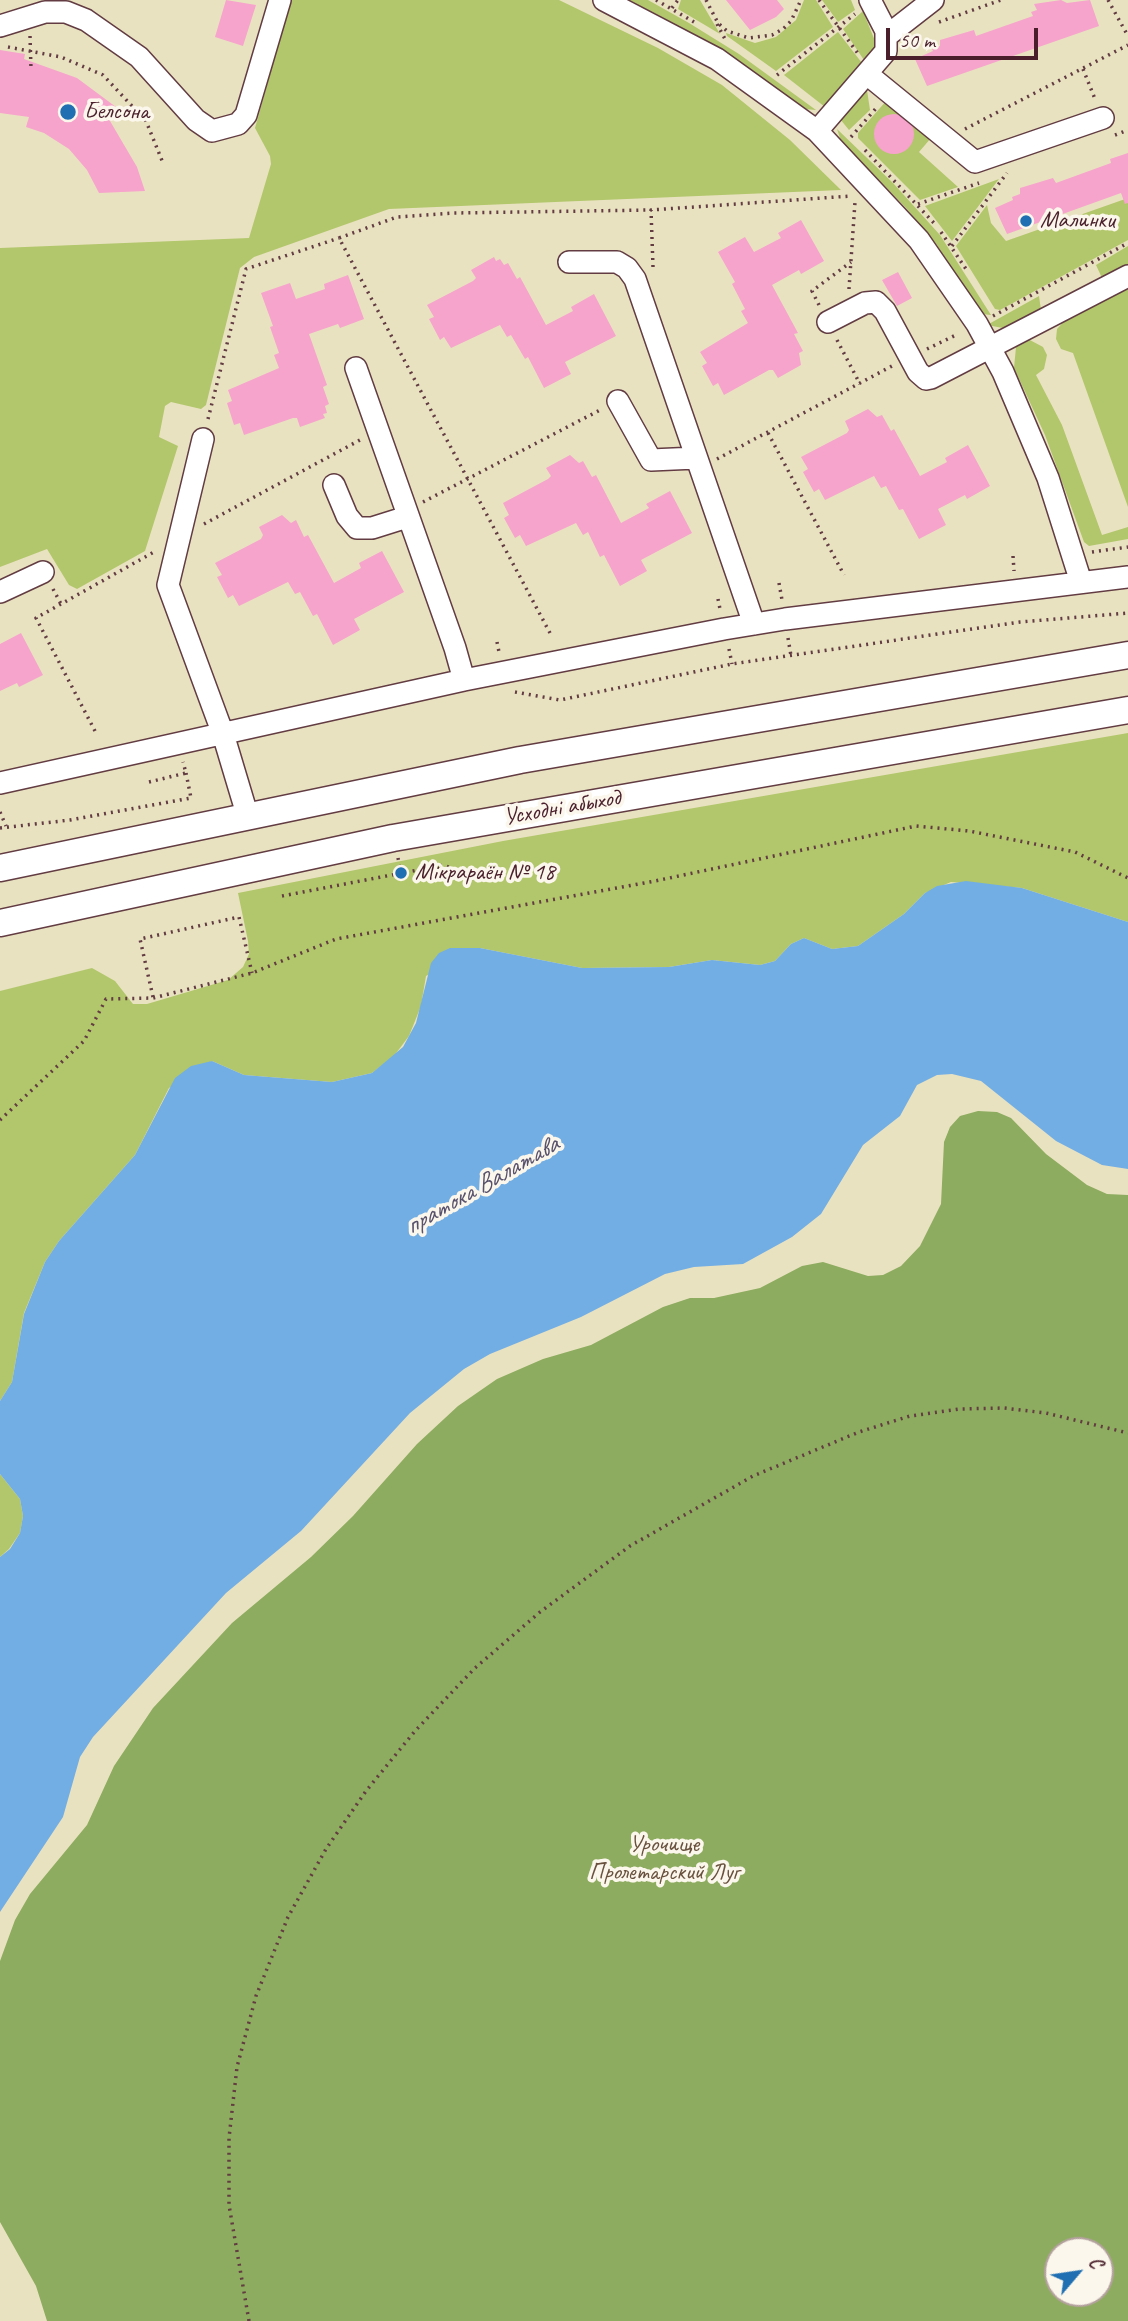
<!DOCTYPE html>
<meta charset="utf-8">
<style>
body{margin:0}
#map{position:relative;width:1128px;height:2321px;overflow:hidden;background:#e9e2c1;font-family:Caveat,sans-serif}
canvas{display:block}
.north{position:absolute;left:1044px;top:2237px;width:70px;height:70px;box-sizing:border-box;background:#fbf7ec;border:2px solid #b4a19f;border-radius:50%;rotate:61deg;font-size:19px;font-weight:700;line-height:28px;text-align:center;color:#4a1f2b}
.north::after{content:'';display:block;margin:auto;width:24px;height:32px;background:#1f6fb2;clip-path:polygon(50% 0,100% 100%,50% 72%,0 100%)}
.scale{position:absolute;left:886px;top:28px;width:152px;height:32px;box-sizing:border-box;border:4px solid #4a1f2b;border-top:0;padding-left:9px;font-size:21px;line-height:24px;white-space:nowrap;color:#4a1f2b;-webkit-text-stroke:5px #fbf7ec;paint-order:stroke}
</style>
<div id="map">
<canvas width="1128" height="2321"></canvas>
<div class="north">С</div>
<div class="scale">50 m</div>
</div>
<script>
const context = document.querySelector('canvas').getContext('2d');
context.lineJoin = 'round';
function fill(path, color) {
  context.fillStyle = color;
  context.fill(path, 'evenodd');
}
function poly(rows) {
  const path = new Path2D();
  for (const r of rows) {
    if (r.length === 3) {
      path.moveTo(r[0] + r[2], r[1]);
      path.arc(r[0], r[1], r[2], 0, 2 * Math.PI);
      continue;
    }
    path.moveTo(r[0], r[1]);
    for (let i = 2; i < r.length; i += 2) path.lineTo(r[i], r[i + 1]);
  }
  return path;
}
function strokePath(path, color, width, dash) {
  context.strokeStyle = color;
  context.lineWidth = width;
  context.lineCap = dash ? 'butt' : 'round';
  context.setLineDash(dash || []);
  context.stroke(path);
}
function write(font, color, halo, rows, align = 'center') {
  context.font = font + ' Caveat,sans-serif';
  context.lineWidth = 7;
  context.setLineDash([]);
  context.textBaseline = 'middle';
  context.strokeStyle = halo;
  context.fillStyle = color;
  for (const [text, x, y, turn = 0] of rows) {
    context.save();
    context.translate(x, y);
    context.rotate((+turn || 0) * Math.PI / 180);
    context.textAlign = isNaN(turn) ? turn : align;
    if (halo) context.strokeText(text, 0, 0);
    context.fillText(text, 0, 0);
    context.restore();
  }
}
const green = poly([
 [291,0,559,0,658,48,722,85,790,140,841,190,389,209,254,257,240,268,206,405,201,409,171,402,165,406,159,437,178,446,145,551,77,589,69,585,47,549,0,567,0,248,249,238,271,164,270,156,255,128],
 [629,0,648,0,689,23,739,54,816,110,804,109,724,52],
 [681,0,700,0,720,34,678,9],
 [804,0,816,0,833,27,776,71,727,36,726,33,755,43,776,37,796,20],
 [822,0,851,0,855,10,838,22],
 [863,11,877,46,866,63,843,29],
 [838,32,862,63,825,107,784,75],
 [867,90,870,110,849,130,840,119],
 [887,100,931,138,919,152,958,187,920,200,858,138,858,133],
 [837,129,893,183,940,235,991,315,981,314,937,245,906,208,841,141],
 [999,179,952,241,925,206],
 [1128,198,1128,240,1000,310,995,309,956,246,987,205,991,223,1006,241],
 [1128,246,1128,268,1102,278,1096,265],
 [1128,286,1128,507,1073,353,1061,349,1056,339,1057,329,1067,318],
 [1039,296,1041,310,1008,329,987,325],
 [1028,339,1043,347,1047,355,1044,369,1036,375,1062,425,1102,535,1128,527,1128,539,1089,546,1084,542,1045,435,1014,368,1016,347],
 [1128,733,1128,922,1022,888,951,882,925,893,904,914,858,946,832,949,804,938,791,944,775,961,760,965,712,960,669,967,582,968,480,948,426,976,421,1006,409,1036,394,1056,372,1073,332,1082,244,1075,212,1061,169,1088,135,1155,59,1241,45,1262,24,1313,12,1382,0,1401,0,991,92,968,115,981,133,1004,147,1004,228,980,243,967,249,954,248,941,238,893,503,841],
 [0,1474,20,1499,23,1516,20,1533,9,1549,0,1557]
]);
const forest = poly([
 [978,1111,997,1112,1011,1118,1046,1154,1087,1185,1107,1194,1128,1195,1128,2321,47,2321,36,2286,0,2222,0,1961,15,1920,30,1894,87,1825,114,1766,153,1708,232,1623,311,1557,353,1516,417,1444,458,1406,497,1379,543,1359,591,1345,663,1307,690,1298,714,1298,760,1288,802,1266,823,1262,868,1276,883,1275,901,1266,920,1246,941,1204,944,1142,950,1127,960,1116],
 [1058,2251,1100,2251,1100,2293,1058,2293]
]);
const water = poly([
 [966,881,1022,888,1128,922,1128,1169,1102,1165,1056,1141,981,1081,952,1074,937,1075,917,1085,900,1116,863,1145,821,1214,792,1237,743,1264,694,1267,665,1274,581,1317,490,1354,464,1369,410,1413,301,1531,226,1593,93,1737,80,1757,63,1817,0,1912,0,1557,10,1549,20,1533,23,1516,20,1499,0,1474,0,1401,12,1382,24,1314,45,1262,59,1241,135,1155,175,1078,191,1066,212,1061,244,1075,332,1082,372,1073,403,1047,416,1023,431,963,439,953,450,948,480,948,582,968,669,967,712,960,760,965,775,961,791,944,804,938,832,949,858,946,904,914,925,893,937,886]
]);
const building = poly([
 [226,0,256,5,243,46,215,37],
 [726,0,777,0,784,9,776,17,750,30],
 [1061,0,1067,3,1090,0,1099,26,927,86,915,59,933,51,932,49,940,46,940,40,974,30,976,36,1033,16,1031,12,1037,10,1034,4],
 [0,50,25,54,24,59,77,78,120,110,110,121,137,167,145,191,99,193,87,170,69,149,44,133,26,127,29,117,0,113],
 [894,134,20],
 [1128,153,1128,203,1125,204,1121,193,1007,234,995,208,1013,200,1012,197,1020,194,1020,188,1053,178,1056,183,1111,163,1110,159],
 [801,220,824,261,801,274,799,270,772,285,798,333,794,334,803,351,799,353,801,365,778,378,773,370,769,370,724,395,718,383,713,386,702,366,707,363,700,352,748,323,741,311,745,309,732,284,735,282,718,252,745,237,754,252,781,238,778,233],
 [494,257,496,261,500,259,504,265,508,263,517,279,520,277,546,325,573,311,571,307,594,294,616,336,565,362,571,374,544,388,528,357,525,359,511,335,507,337,500,325,451,348,444,337,440,340,429,319,434,317,427,305,473,281,476,278,471,270],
 [898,272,912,298,897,306,882,280],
 [348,275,364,319,340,328,338,324,309,334,327,385,323,387,329,404,325,406,327,413,323,414,325,418,300,427,297,418,293,418,244,435,240,423,234,425,227,403,232,401,228,390,279,368,274,355,279,353,270,327,273,326,261,293,290,283,296,299,325,289,324,284],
 [868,409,877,417,882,415,891,431,894,429,920,476,947,462,945,458,968,445,990,486,967,499,965,495,938,509,946,525,919,539,903,509,899,510,886,486,881,488,874,476,825,500,819,489,814,492,803,472,808,469,801,457,847,433,849,430,845,421],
 [570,455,579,463,583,461,592,477,596,475,621,523,649,508,646,504,670,491,692,533,641,560,647,571,620,586,604,555,600,557,588,532,583,535,576,523,526,546,520,535,515,538,504,518,509,515,503,503,548,479,551,476,546,468],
 [282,515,291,523,296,520,304,537,308,535,334,583,361,568,359,563,382,551,404,592,354,619,360,630,333,645,317,614,313,616,300,592,295,594,288,582,239,606,233,595,228,598,217,577,222,575,215,563,261,539,263,535,259,527],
 [21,633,43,675,19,687,17,683,0,691,0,644]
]);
const path = poly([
 [656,0,694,22],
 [706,0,718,23,727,31,749,38,772,35,783,29,791,21,801,0],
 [819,0,859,55],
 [1108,0,1128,36],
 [672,8,678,0],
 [939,22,1001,0],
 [717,24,725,39],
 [30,36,31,69],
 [8,47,61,57,103,75,146,121,163,163],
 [1083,69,1095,99],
 [777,75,855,14],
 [965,129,1128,45],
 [1115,135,1128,130],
 [851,137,878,106],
 [865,150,934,223],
 [918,204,979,183],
 [941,232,966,269],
 [952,246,1007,173],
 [653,267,651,210,851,196],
 [849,289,855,202],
 [819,305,812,291,851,262],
 [993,316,1128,243],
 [837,340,860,384],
 [927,349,958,334],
 [208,419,246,269,339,238],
 [768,433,844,575],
 [717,459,892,366],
 [423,502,602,409],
 [204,524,360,440],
 [1092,552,1128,547],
 [1013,556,1014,571],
 [779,583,782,600],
 [53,589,61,604],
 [718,599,720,609],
 [550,633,339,238,397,217,454,213,651,210],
 [788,638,791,656],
 [497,642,499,652],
 [729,649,732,664],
 [515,692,560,700,732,664,1020,622,1128,613],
 [95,731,36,618,154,552],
 [149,782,186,773,183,762],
 [0,812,6,826],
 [0,828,70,820,191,798,186,773],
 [398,858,401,873],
 [282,896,444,865,473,879],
 [153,997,140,939,239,917,252,973],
 [0,1120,84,1041,106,999,153,998,252,973,336,939,655,881,916,826,969,831,1075,852,1128,878],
 [249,2321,229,2205,229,2138,237,2067,256,1996,288,1917,326,1849,366,1791,415,1731,475,1668,540,1612,630,1546,753,1476,859,1432,910,1416,960,1409,1004,1408,1046,1413,1128,1433]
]);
const minor = poly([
 [604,0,717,59,817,131,919,240,977,324,1003,372,1048,478,1081,582],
 [0,26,45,12,66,12,86,20,139,57,196,120,212,131,238,124,246,115,280,0],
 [888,35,933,0],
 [867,74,975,162,1103,118],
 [817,131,886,51,886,31,870,0],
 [569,262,617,262,627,268,635,279,754,624],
 [828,322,865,303,876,302,885,311,918,372,926,379,931,378,1128,276],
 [356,368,455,648,464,680],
 [618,401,651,460,696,458],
 [203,439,168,585,223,734,247,814],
 [334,485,347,516,357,528,372,528,407,517],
 [0,592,43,572],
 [0,783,464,680,724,629,785,619,1128,577]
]);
const major = poly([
 [0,868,520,760,1128,655],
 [0,923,393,838,1128,710]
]);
const markers = [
 [68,112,9,"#1f6fb2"],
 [1026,221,7,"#1f6fb2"],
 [401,873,7,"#1f6fb2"]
];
const poiNames = [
 ["Белсона",84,112],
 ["Малинки",1040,221],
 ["Мікрараён № 18",415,873]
];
const streetNames = [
 ["Усходні абыход",562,808,-10]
];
const parkNames = [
 ["Урочище",664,1845],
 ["Пролетарский Луг",664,1873]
];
const waterNames = [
 ["пратока Валатава",482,1186,-30]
];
fill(green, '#b2c76b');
fill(forest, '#8dac5f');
fill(water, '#72aee4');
fill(building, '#f6a4cb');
strokePath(minor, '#623c42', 24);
strokePath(major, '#623c42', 29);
strokePath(path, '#623c42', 3.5, [2, 5]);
strokePath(minor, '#fff', 21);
strokePath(major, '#fff', 26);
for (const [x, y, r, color] of markers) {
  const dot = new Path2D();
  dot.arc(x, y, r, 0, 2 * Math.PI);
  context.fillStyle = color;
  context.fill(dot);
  strokePath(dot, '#fbf7ec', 2.5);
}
write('24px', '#4a1f2b', '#fbf7ec', poiNames, 'left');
write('24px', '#4a1f2b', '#fbf7ec', streetNames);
write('24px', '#69513e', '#fbf7ec', parkNames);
write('italic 26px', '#58516c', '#fbf7ec', waterNames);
</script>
